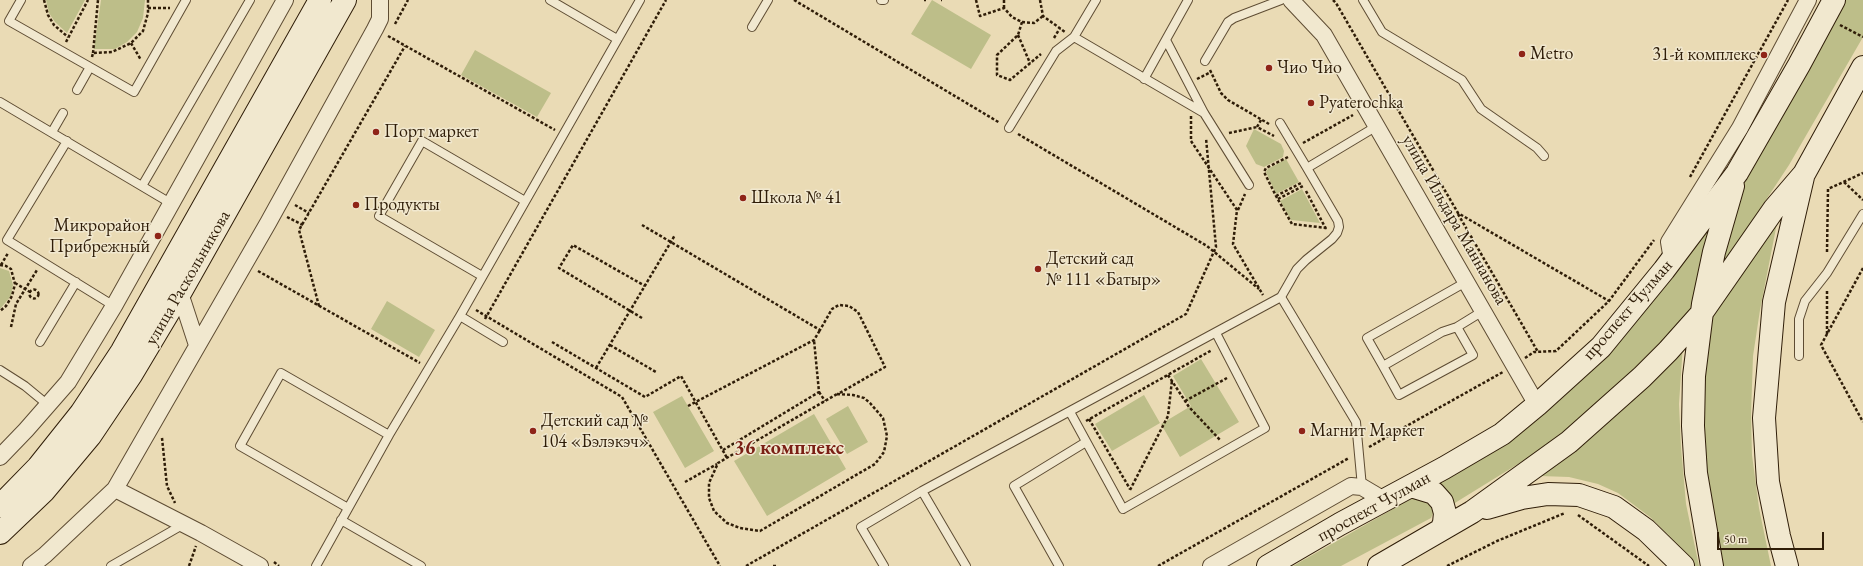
<!DOCTYPE html>
<meta charset="utf-8">
<style>
body{margin:0}
#map{position:relative;width:1863px;height:566px;overflow:hidden;background:#eadbb5;font-family:"EB Garamond",serif}
canvas{display:block}
.scale{position:absolute;left:1717px;top:532px;width:107px;height:18px;box-sizing:border-box;border:2px solid #2f1d08;border-top:0;padding-left:5px;font-size:12px;line-height:14px;white-space:nowrap;color:#2f1d08;-webkit-text-stroke:3px #f1e8cf;paint-order:stroke}
</style>
<div id="map">
<canvas width="1863" height="566"></canvas>
<div class="scale">50 m</div>
</div>
<script>
const context = document.querySelector('canvas').getContext('2d');
context.lineJoin = 'round';
function fill(path, color) {
  context.fillStyle = color;
  context.fill(path, 'evenodd');
}
function poly(rows) {
  const path = new Path2D();
  for (const r of rows) {
    if (r.length === 3) {
      path.moveTo(r[0] + r[2], r[1]);
      path.arc(r[0], r[1], r[2], 0, 2 * Math.PI);
      continue;
    }
    path.moveTo(r[0], r[1]);
    for (let i = 2; i < r.length; i += 2) path.lineTo(r[i], r[i + 1]);
  }
  return path;
}
function strokePath(path, color, width, dash) {
  context.strokeStyle = color;
  context.lineWidth = width;
  context.lineCap = dash ? 'butt' : 'round';
  context.setLineDash(dash || []);
  context.stroke(path);
}
function write(font, color, halo, rows, align = 'center') {
  context.font = font + ' "EB Garamond",serif';
  context.lineWidth = 3;
  context.setLineDash([]);
  context.textBaseline = 'middle';
  context.strokeStyle = halo;
  context.fillStyle = color;
  for (const [text, x, y, turn = 0] of rows) {
    context.save();
    context.translate(x, y);
    context.rotate((+turn || 0) * Math.PI / 180);
    context.textAlign = isNaN(turn) ? turn : align;
    if (halo) context.strokeText(text, 0, 0);
    context.fillText(text, 0, 0);
    context.restore();
  }
}
const green = poly([
 [46,0,85,0,67,33,55,22,49,13],
 [101,0,145,0,143,18,137,32,127,42,115,49,94,49],
 [932,0,991,35,971,69,911,34],
 [1842,0,1863,0,1863,37,1789,165,1717,274,1733,214,1747,177],
 [475,50,551,93,537,117,461,75],
 [1254,129,1281,144,1284,151,1283,157,1264,167,1256,164,1246,146],
 [1286,159,1299,182,1276,194,1266,172,1268,169],
 [1302,189,1320,223,1291,220,1280,201],
 [1777,223,1760,310,1753,356,1751,415,1752,455,1759,508,1771,566,1717,566,1709,506,1701,409,1708,319],
 [1710,225,1693,309,1642,364,1560,438,1450,506,1447,490,1435,478,1526,428,1562,398,1596,362],
 [0,268,9,271,13,285,11,296,0,309],
 [387,301,435,330,419,357,371,329],
 [1683,344,1679,404,1681,447,1686,504,1699,566,1693,566,1677,544,1650,517,1618,493,1598,484,1569,477,1540,476,1613,417],
 [1201,359,1239,422,1180,457,1161,424,1191,406,1173,376],
 [1144,395,1160,423,1112,451,1095,424],
 [682,396,714,451,685,468,653,412],
 [848,406,868,442,847,454,826,419],
 [814,414,846,469,767,516,734,461],
 [1414,497,1422,498,1428,503,1434,511,1431,518,1341,566,1293,566]
]);
const path = poly([
 [44,0,48,15,54,25,68,37],
 [794,0,1000,123],
 [924,0,926,0],
 [941,0,942,0],
 [976,0,980,16,1004,8,1012,17,1022,22,1018,35,997,55,997,75,1010,80,1041,54],
 [1004,0,1004,8],
 [1040,0,1043,16,1065,32],
 [1333,0,1336,3,1458,213,1609,301],
 [148,8,170,8],
 [1022,22,1034,23,1043,16],
 [395,24,408,0],
 [1840,25,1863,37],
 [1018,35,1030,63],
 [388,36,555,130],
 [1054,38,1060,28],
 [66,42,88,0],
 [131,43,141,60],
 [93,53,98,0],
 [92,57,93,53,112,52,131,43,143,31,148,13,148,0],
 [1210,70,1221,93,1228,100,1269,124],
 [1197,79,1211,72],
 [1191,116,1191,141,1237,210,1233,244,1263,295],
 [1261,120,1257,127,1274,136],
 [1229,133,1257,127],
 [1018,134,1207,246,1259,289],
 [1303,143,1353,115],
 [1288,157,1266,168,1264,172,1276,196,1292,224,1327,228],
 [1690,177,1788,0],
 [1844,182,1863,200],
 [1306,191,1326,229],
 [1276,196,1301,183],
 [1278,199,1303,186],
 [295,205,309,213],
 [1238,210,1245,194],
 [1458,214,1538,352],
 [287,217,303,225],
 [642,225,820,330,832,309,839,305,849,306,858,312,885,367,838,394],
 [1827,252,1828,189,1863,173],
 [0,265,6,266,11,269,15,284,12,296,6,306,0,311],
 [1,265,8,253],
 [1863,268,1821,345,1863,422],
 [258,271,420,363],
 [15,283,30,292],
 [34,294,4.5],
 [1827,291,1827,334],
 [319,306,299,230,405,46],
 [476,310,622,397,720,566],
 [642,318,559,268,573,245,645,286],
 [485,319,666,0],
 [11,327,16,304,37,270],
 [552,342,645,397,681,376,727,458],
 [610,345,656,372],
 [1525,358,1534,352,1556,351,1609,301,1654,240],
 [596,368,675,235],
 [1168,375,1189,407,1221,441],
 [819,392,825,401],
 [837,394,853,395,864,398,870,403,883,418,887,436,884,452,875,464,760,531,740,528,727,523,714,511,709,498,709,483,718,463,837,394],
 [1185,401,1227,378],
 [688,406,814,340,820,330],
 [1089,419,1130,489],
 [1086,421,1212,350],
 [162,438,167,486,175,503],
 [1369,447,1503,372],
 [723,450,819,392,814,340],
 [685,482,717,464],
 [1130,490,1168,416,1172,380],
 [1578,515,1649,566],
 [274,562,279,566],
 [189,566,196,546],
 [746,566,1186,314,1216,247,1206,138],
 [773,566,776,566],
 [1158,566,1349,458],
 [1447,566,1497,541,1565,513]
]);
const lane = poly([
 [21,0,9,21,134,92,186,0],
 [550,0,617,39],
 [881,0,884,0],
 [1096,0,1074,37,1204,113],
 [1363,0,1382,32,1462,80,1481,109,1537,148,1544,156],
 [752,27,768,0],
 [1166,40,1204,113,1249,185],
 [1205,61,1228,22,1234,18,1281,0],
 [1144,79,1188,0],
 [77,90,90,67],
 [0,102,172,204],
 [1280,123,1307,168],
 [1009,128,1056,51,1074,37],
 [52,132,63,113],
 [67,141,7,240,114,306],
 [142,186,250,0],
 [482,276,379,216,422,141,525,201],
 [1466,282,1367,338,1383,366,1442,332,1457,327,1483,311],
 [1281,297,1297,269,1306,260,1332,239,1337,233,1339,227,1338,221,1307,168,1377,126],
 [460,316,503,342],
 [40,342,76,282],
 [1799,356,1799,319,1805,301,1827,273,1863,214],
 [1383,366,1399,395,1473,355,1457,327],
 [0,370,25,386,48,405],
 [1070,412,1123,509,1265,428,1216,333],
 [922,491,1281,297,1356,422,1362,487],
 [348,508,240,446,281,373,389,435],
 [341,520,421,566],
 [111,566,184,524],
 [316,566,389,435,460,316,640,0],
 [884,566,861,527,922,491,966,566],
 [1059,566,1014,486,1086,442]
]);
const street = poly([
 [1291,0,1324,35,1537,405],
 [1672,260,1669,242,1740,128,1808,0],
 [180,293,197,345],
 [0,457,26,430,68,382,114,306,285,0],
 [115,489,201,533,260,566],
 [31,566,45,555,115,489,268,223,375,29,380,19,380,0],
 [1211,566,1351,486,1362,487,1384,500]
]);
const secondary = poly([
 [1411,486,1434,493,1442,502,1445,513,1444,523,1441,530],
 [0,506,38,467,81,413,122,351,320,0],
 [1487,508,1522,498,1548,494,1579,495,1614,507,1646,530,1683,566],
 [0,533,44,491,90,436,131,375,180,293,345,0],
 [1268,566,1340,524,1444,468,1502,434,1537,405,1601,347,1664,270,1737,173,1799,65,1834,0],
 [1379,566,1472,512,1569,442,1642,377,1668,351,1701,314,1774,209,1804,174,1863,67],
 [1712,566,1696,473,1693,426,1694,376,1703,304,1714,252,1733,186],
 [1787,566,1779,536,1768,482,1764,418,1774,302,1803,177]
]);
const markers = [
 [1522,54,4,"#8f2418"],
 [1764,55,4,"#8f2418"],
 [1269,68,4,"#8f2418"],
 [1311,103,4,"#8f2418"],
 [376,132,4,"#8f2418"],
 [743,198,4,"#8f2418"],
 [356,205,4,"#8f2418"],
 [158,236,4,"#8f2418"],
 [1038,269,4,"#8f2418"],
 [533,431,4,"#8f2418"],
 [1302,431,4,"#8f2418"]
];
const poiNames = [
 ["Metro",1530,54],
 ["31-й комплекс",1756,55,"right"],
 ["Чио Чио",1277,68],
 ["Pyaterochka",1319,103],
 ["Порт маркет",384,132],
 ["Школа № 41",751,198],
 ["Продукты",364,205],
 ["Микрорайон",150,226,"right"],
 ["Прибрежный",150,247,"right"],
 ["Детский сад",1046,259],
 ["№ 111 «Батыр»",1046,280],
 ["Детский сад №",541,421],
 ["104 «Бэлэкэч»",541,442],
 ["Магнит Маркет",1310,431]
];
const streetNames = [
 ["улица Ильдара Маннанова",1454,220,60],
 ["улица Раскольникова",188,278,-60],
 ["проспект Чулман",1628,310,-49],
 ["проспект Чулман",1374,507,-29]
];
const quarterNames = [
 ["36 комплекс",789,449]
];
fill(green, '#bdbe89');
strokePath(lane, '#5e4c33', 10);
strokePath(street, '#5e4c33', 18);
strokePath(secondary, '#2f1d08', 24);
strokePath(path, '#2f1d08', 2.5, [3, 2]);
strokePath(lane, '#f1e8cf', 8);
strokePath(street, '#f1e8cf', 16);
strokePath(secondary, '#f1e8cf', 22);
for (const [x, y, r, color] of markers) {
  const dot = new Path2D();
  dot.arc(x, y, r, 0, 2 * Math.PI);
  context.fillStyle = color;
  context.fill(dot);
  strokePath(dot, '#f1e8cf', 1.5);
}
write('18px', '#2f1d08', '#f1e8cf', poiNames, 'left');
write('18px', '#2f1d08', '#f1e8cf', streetNames);
write('bold 20px', '#7a1f14', '#f1e8cf', quarterNames);
</script>
